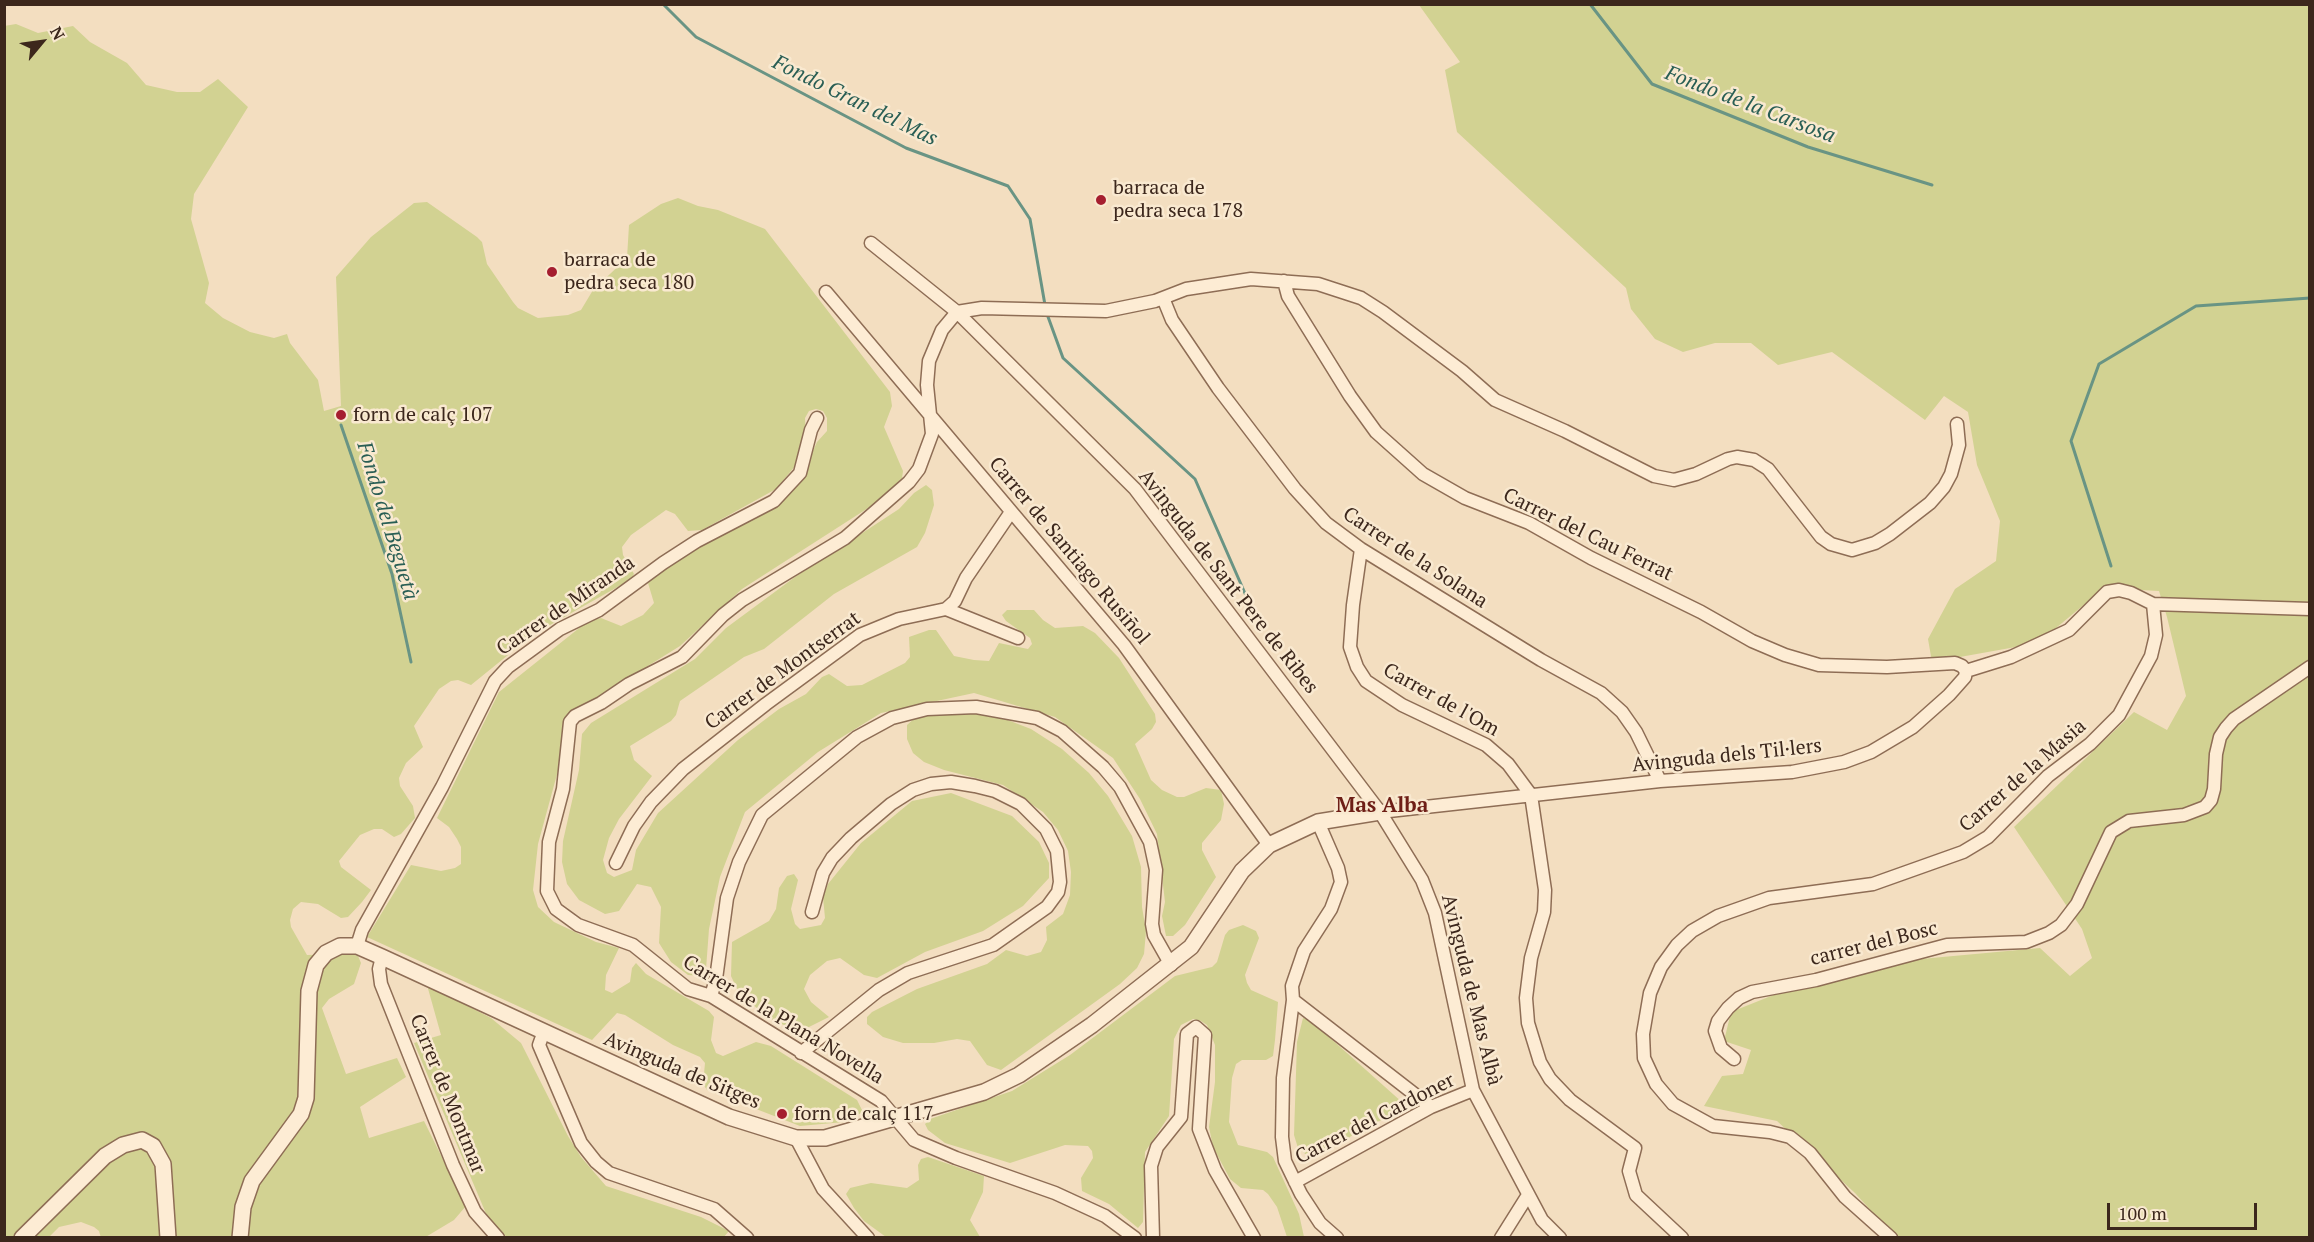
<!DOCTYPE html>
<meta charset="utf-8">
<style>
body{margin:0}
#map{position:relative;width:2314px;height:1242px;overflow:hidden;background:#f3dec0;font-family:"PT Serif",serif}
canvas{display:block}
.frame{position:absolute;inset:0;border:6px solid #3c271c;pointer-events:none}
.north{position:absolute;left:12px;top:12px;width:60px;height:60px;-webkit-text-stroke:4px #f9e9d0;paint-order:stroke;rotate:61deg;font-size:16px;font-weight:700;line-height:24px;text-align:center;color:#3c271c}
.north::after{content:'';display:block;margin:auto;width:21px;height:27px;background:#3c271c;clip-path:polygon(50% 0,100% 100%,50% 72%,0 100%)}
.scale{position:absolute;left:2107px;top:1203px;width:150px;height:27px;box-sizing:border-box;border:3px solid #3c271c;border-top:0;padding-left:8px;font-size:18px;line-height:21px;white-space:nowrap;color:#3c271c;-webkit-text-stroke:4px #f9e9d0;paint-order:stroke}
</style>
<div id="map">
<canvas width="2314" height="1242"></canvas>
<div class="frame"></div>
<div class="north">N</div>
<div class="scale">100 m</div>
</div>
<script>
const context = document.querySelector('canvas').getContext('2d');
context.lineJoin = 'round';
function fill(path, color) {
  context.fillStyle = color;
  context.fill(path, 'evenodd');
}
function poly(rows) {
  const path = new Path2D();
  for (const r of rows) {
    path.moveTo(r[0], r[1]);
    for (let i = 2; i < r.length; i += 2) path.lineTo(r[i], r[i + 1]);
  }
  return path;
}
function strokePath(path, color, width, dash) {
  context.strokeStyle = color;
  context.lineWidth = width;
  context.lineCap = dash ? 'butt' : 'round';
  context.setLineDash(dash || []);
  context.stroke(path);
}
function write(font, color, halo, rows, align = 'center') {
  context.font = font + ' "PT Serif",serif';
  context.lineWidth = 5;
  context.setLineDash([]);
  context.textBaseline = 'middle';
  context.strokeStyle = halo;
  context.fillStyle = color;
  for (const [text, x, y, turn = 0] of rows) {
    context.save();
    context.translate(x, y);
    context.rotate((+turn || 0) * Math.PI / 180);
    context.textAlign = isNaN(turn) ? turn : align;
    if (halo) context.strokeText(text, 0, 0);
    context.fillText(text, 0, 0);
    context.restore();
  }
}
const green = poly([
 [1419,5,2309,5,2309,1237,1895,1237,1855,1193,1777,1121,1704,1106,1722,1076,1743,1074,1751,1050,1724,1041,1731,1012,1786,990,1921,959,2040,948,2070,976,2092,958,2082,929,2014,827,2134,712,2167,730,2186,696,2167,617,2159,591,2104,588,2038,643,1932,662,1928,639,1955,589,1996,561,2000,521,1977,465,1968,412,1944,396,1925,420,1832,352,1778,365,1751,343,1715,343,1683,352,1655,339,1631,309,1626,288,1457,132,1445,70,1460,62],
 [16,24,38,33,73,26,90,42,127,63,146,85,177,92,200,92,218,79,248,107,194,194,191,219,209,283,205,303,223,318,250,332,274,338,287,334,290,343,318,380,324,411,341,406,336,277,371,237,414,203,427,202,477,237,482,242,487,264,513,302,518,308,538,318,568,315,581,310,593,290,627,258,629,225,661,204,678,198,698,206,718,210,765,229,890,392,892,406,884,427,903,471,902,478,879,501,742,589,680,646,585,705,563,722,559,767,538,844,533,890,538,907,554,922,596,942,619,948,606,975,605,990,612,993,630,982,632,968,636,963,646,974,709,1011,714,1017,711,1040,716,1053,723,1056,756,1042,771,1046,857,1100,863,1112,844,1122,800,1126,707,1090,703,1084,705,1063,700,1057,673,1045,625,1015,617,1013,592,1040,367,937,411,865,441,871,455,868,461,864,461,847,457,839,449,827,437,818,499,692,588,621,601,618,621,626,643,615,654,603,648,583,652,577,728,529,774,509,799,482,817,442,827,431,827,418,823,411,816,409,809,411,805,418,806,444,801,459,776,489,702,530,688,531,675,514,666,510,631,535,622,547,623,555,634,574,630,580,534,634,471,685,458,680,451,681,439,689,414,726,423,747,406,763,399,778,400,786,413,806,415,818,401,834,394,837,382,829,374,829,360,835,339,861,341,867,371,890,362,902,348,917,341,918,318,904,301,902,293,909,290,920,291,927,307,955,351,954,358,956,361,963,354,984,329,999,322,1008,346,1074,397,1058,406,1077,360,1107,369,1138,424,1121,466,1206,454,1220,424,1238,101,1238,99,1231,94,1227,81,1222,59,1227,49,1237,5,1237,4,26],
 [926,485,932,490,934,505,925,533,917,547,834,594,764,649,744,657,680,701,676,715,671,721,630,746,634,760,652,776,619,819,609,838,603,860,607,873,614,877,632,870,636,850,658,813,738,740,779,709,806,694,822,677,829,674,847,686,862,685,905,663,910,657,909,637,929,630,936,630,954,656,974,660,989,661,999,643,1028,649,1032,644,1030,638,1006,621,1002,615,1007,610,1034,610,1043,620,1055,628,1083,626,1095,633,1119,658,1155,714,1156,722,1152,729,1135,744,1151,780,1162,790,1177,797,1184,797,1206,788,1221,790,1224,804,1221,820,1202,843,1202,850,1216,877,1185,925,1173,936,1166,936,1162,916,1165,902,1157,834,1140,799,1113,758,1055,717,974,693,881,713,818,752,745,812,720,877,709,929,706,969,701,976,688,975,671,962,659,943,661,907,651,887,637,884,619,911,605,914,579,900,567,884,562,862,563,841,579,770,582,734,591,723,695,659,726,628,795,577,899,509,914,493],
 [938,714,992,714,1031,729,1062,749,1089,773,1108,796,1132,836,1141,867,1142,907,1146,931,1144,954,1137,968,1120,984,1001,1070,987,1065,970,1041,957,1039,934,1043,903,1043,883,1037,867,1024,867,1017,872,1012,917,989,987,964,1006,950,1027,956,1041,952,1047,940,1046,927,1063,914,1070,895,1071,872,1068,851,1058,830,1043,812,1003,785,944,770,924,762,913,753,907,739,907,725,917,716],
 [951,793,1012,816,1039,842,1049,863,1049,878,1023,906,983,931,925,952,877,978,864,975,840,958,827,961,810,975,804,989,811,1002,829,1017,809,1027,794,1029,774,1021,740,995,731,976,732,942,769,921,776,909,779,888,787,876,794,874,798,880,791,909,795,924,800,929,821,925,825,918,823,897,828,884,861,843,912,801],
 [1243,925,1256,931,1259,938,1245,975,1247,983,1251,990,1278,1002,1275,1040,1273,1056,1266,1060,1242,1060,1236,1064,1232,1078,1229,1122,1238,1145,1267,1152,1273,1157,1299,1214,1304,1237,1287,1237,1277,1207,1268,1194,1263,1190,1241,1188,1230,1179,1213,1147,1209,1127,1215,1082,1215,1045,1207,1025,1201,1021,1193,1019,1181,1025,1174,1039,1169,1116,1145,1152,1143,1222,1138,1228,1109,1204,1082,1191,1081,1178,1093,1158,1092,1151,1088,1146,1065,1145,1010,1163,945,1143,928,1130,925,1124,930,1119,1012,1091,1070,1055,1175,976,1212,967,1217,962,1225,935,1229,930],
 [427,985,491,1018,521,1043,568,1136,581,1157,606,1186,701,1217,729,1231,723,1238,507,1237,490,1223,414,1043,441,1035],
 [1303,1018,1310,1020,1403,1103,1402,1110,1357,1132,1337,1146,1309,1157,1298,1148,1294,1135,1297,1042],
 [928,1157,984,1176,983,1192,970,1220,980,1237,886,1237,864,1221,854,1208,846,1194,850,1188,871,1183,907,1188,919,1180,918,1165,921,1159]
]);
const stream = poly([
 [663,4,696,37,906,148,1008,186,1030,219,1045,305],
 [1590,4,1652,84,1808,147,1932,185],
 [1047,314,1063,358,1195,479,1254,614],
 [341,425,392,574,411,662],
 [2111,566,2071,441,2099,364,2196,306,2310,298]
]);
const minor = poly([
 [871,243,957,312,1135,489,1380,812,1422,880,1435,913,1473,1090,1542,1220,1560,1238],
 [1284,281,1288,296,1350,396,1376,432,1423,474,1465,498,1529,523,1591,558,1701,612,1752,641,1785,655,1819,665,1887,667,1955,663,1962,666,1966,671],
 [826,292,1124,645,1269,845],
 [1163,298,1172,320,1218,388,1295,489,1326,523,1361,549,1541,660,1601,693,1622,712,1636,732,1660,781],
 [957,312,942,330,929,361,927,385,932,434,919,469,909,482,845,538,742,600,723,615,682,657,629,684,601,703,575,716,570,722,563,789,549,842,547,891,556,909,578,925,633,945,688,989,711,996,881,1101,914,1140,956,1158,1055,1193,1105,1216,1135,1238],
 [957,312,982,308,1106,311,1155,301,1186,289,1251,279,1318,284,1361,298,1383,312,1462,371,1495,400,1565,431,1654,476,1674,480,1696,474,1728,459,1737,457,1754,460,1768,469,1821,537,1831,544,1852,550,1875,543,1890,534,1930,503,1944,487,1951,474,1959,445,1957,424],
 [1361,549,1353,605,1350,647,1357,667,1366,681,1402,705,1486,745,1508,764,1531,795,1545,890,1544,912,1531,958,1526,998,1528,1023,1540,1062,1550,1079,1570,1100,1635,1148,1629,1171,1636,1195,1682,1238],
 [2153,604,2310,609],
 [946,609,1018,638],
 [1380,812,1660,781,1792,772,1844,762,1871,752,1913,727,1949,695,1965,677,1966,671,2011,657,2069,630,2107,592,2119,590,2131,593,2153,604],
 [1318,822,1338,868,1341,882,1331,909,1304,951,1292,986,1293,1000,1283,1078,1282,1137,1285,1161,1301,1194,1320,1223,1337,1238],
 [616,863,634,826,651,802,683,769,766,704,860,635,899,619,946,609,955,601,966,578,1011,512],
 [357,946,362,930,442,787,495,681,508,667,560,629,599,610,663,563,697,541,774,501,800,473,811,430,817,418],
 [382,957,379,969,381,984,453,1165,475,1212,498,1238],
 [711,996,716,979,727,898,739,862,762,815,857,737,892,718,927,709,976,707,1037,718,1062,731,1103,767,1120,787,1150,842,1156,870,1152,924,1154,935,1171,965],
 [1293,1000,1431,1107],
 [544,1031,539,1045,581,1143,596,1162,609,1173,714,1209,747,1238],
 [801,1053,879,990,908,973,993,945,1047,907,1058,892,1060,882,1057,851,1046,829,1021,804,995,791,975,786,951,782,931,784,913,790,891,804,851,838,832,858,823,873,812,912],
 [1734,1059,1721,1048,1715,1031,1718,1021,1728,1008,1739,998,1752,992,1816,980,1947,945,2026,942,2049,933,2061,925,2077,904,2111,832,2129,821,2184,815,2205,807,2211,800,2214,789,2216,754,2220,737,2226,728,2234,719,2310,667],
 [796,1138,823,1189,868,1238],
 [1295,1182,1431,1107,1473,1090],
 [1153,1238,1151,1166,1157,1147,1181,1117,1187,1034,1196,1027,1205,1035,1199,1129,1215,1170,1254,1238],
 [1501,1238,1528,1195],
 [1891,1238,1845,1197,1810,1153,1790,1137,1770,1132,1713,1126,1673,1104,1656,1084,1644,1058,1643,1034,1650,993,1661,967,1677,945,1692,931,1718,916,1769,898,1873,884,1963,852,1988,837,2048,776,2090,744,2119,715,2151,656,2156,635,2153,604]
]);
const tertiary = poly([
 [22,1238,105,1156,123,1145,142,1140,153,1146,163,1164,168,1238],
 [240,1238,243,1207,252,1181,301,1114,306,1098,309,991,316,965,326,953,340,946,357,946,382,957,729,1117,796,1138,825,1138,984,1092,1019,1075,1092,1025,1191,947,1242,871,1269,845,1318,822,1380,812]
]);
const markers = [
 [1101,200,6,"#a51e2f"],
 [552,272,6,"#a51e2f"],
 [341,415,6,"#a51e2f"],
 [782,1114,6,"#a51e2f"]
];
const poiNames = [
 ["barraca de",1113,188],
 ["pedra seca 178",1113,211],
 ["barraca de",564,260],
 ["pedra seca 180",564,283],
 ["forn de calç 107",353,415],
 ["forn de calç 117",794,1114]
];
const streetNames = [
 ["Carrer del Cau Ferrat",1588,535,26],
 ["Carrer de Santiago Rusiñol",1069,551,50],
 ["Carrer de la Solana",1415,558,33],
 ["Avinguda de Sant Pere de Ribes",1228,582,52],
 ["Carrer de Miranda",566,606,-34],
 ["Carrer de Montserrat",783,671,-36],
 ["Carrer de l'Om",1441,700,29],
 ["Avinguda dels Til·lers",1727,756,-6],
 ["Carrer de la Masia",2023,776,-41],
 ["carrer del Bosc",1874,944,-14],
 ["Avinguda de Mas Albà",1471,990,76],
 ["Carrer de la Plana Novella",783,1020,31],
 ["Avinguda de Sitges",682,1071,23],
 ["Carrer de Montmar",447,1094,68],
 ["Carrer del Cardoner",1375,1119,-27]
];
const waterNames = [
 ["Fondo Gran del Mas",855,101,26],
 ["Fondo de la Carsosa",1750,105,21],
 ["Fondo del Beguetà",387,521,73]
];
const neighbourhoodNames = [
 ["Mas Alba",1382,806]
];
fill(green, '#d2d292');
strokePath(stream, '#699484', 3);
strokePath(minor, '#8e6d55', 15);
strokePath(tertiary, '#8e6d55', 18);
strokePath(minor, '#fdecd4', 12);
strokePath(tertiary, '#fdecd4', 15);
for (const [x, y, r, color] of markers) {
  const dot = new Path2D();
  dot.arc(x, y, r, 0, 2 * Math.PI);
  context.fillStyle = color;
  context.fill(dot);
  strokePath(dot, '#f9e9d0', 2);
}
write('20px', '#3c271c', '#f9e9d0', poiNames, 'left');
write('20px', '#3c271c', '#f9e9d0', streetNames);
write('italic 21px', '#295e54', '#f9e9d0', waterNames);
write('bold 21px', '#6e1e16', '#f9e9d0', neighbourhoodNames);
</script>
